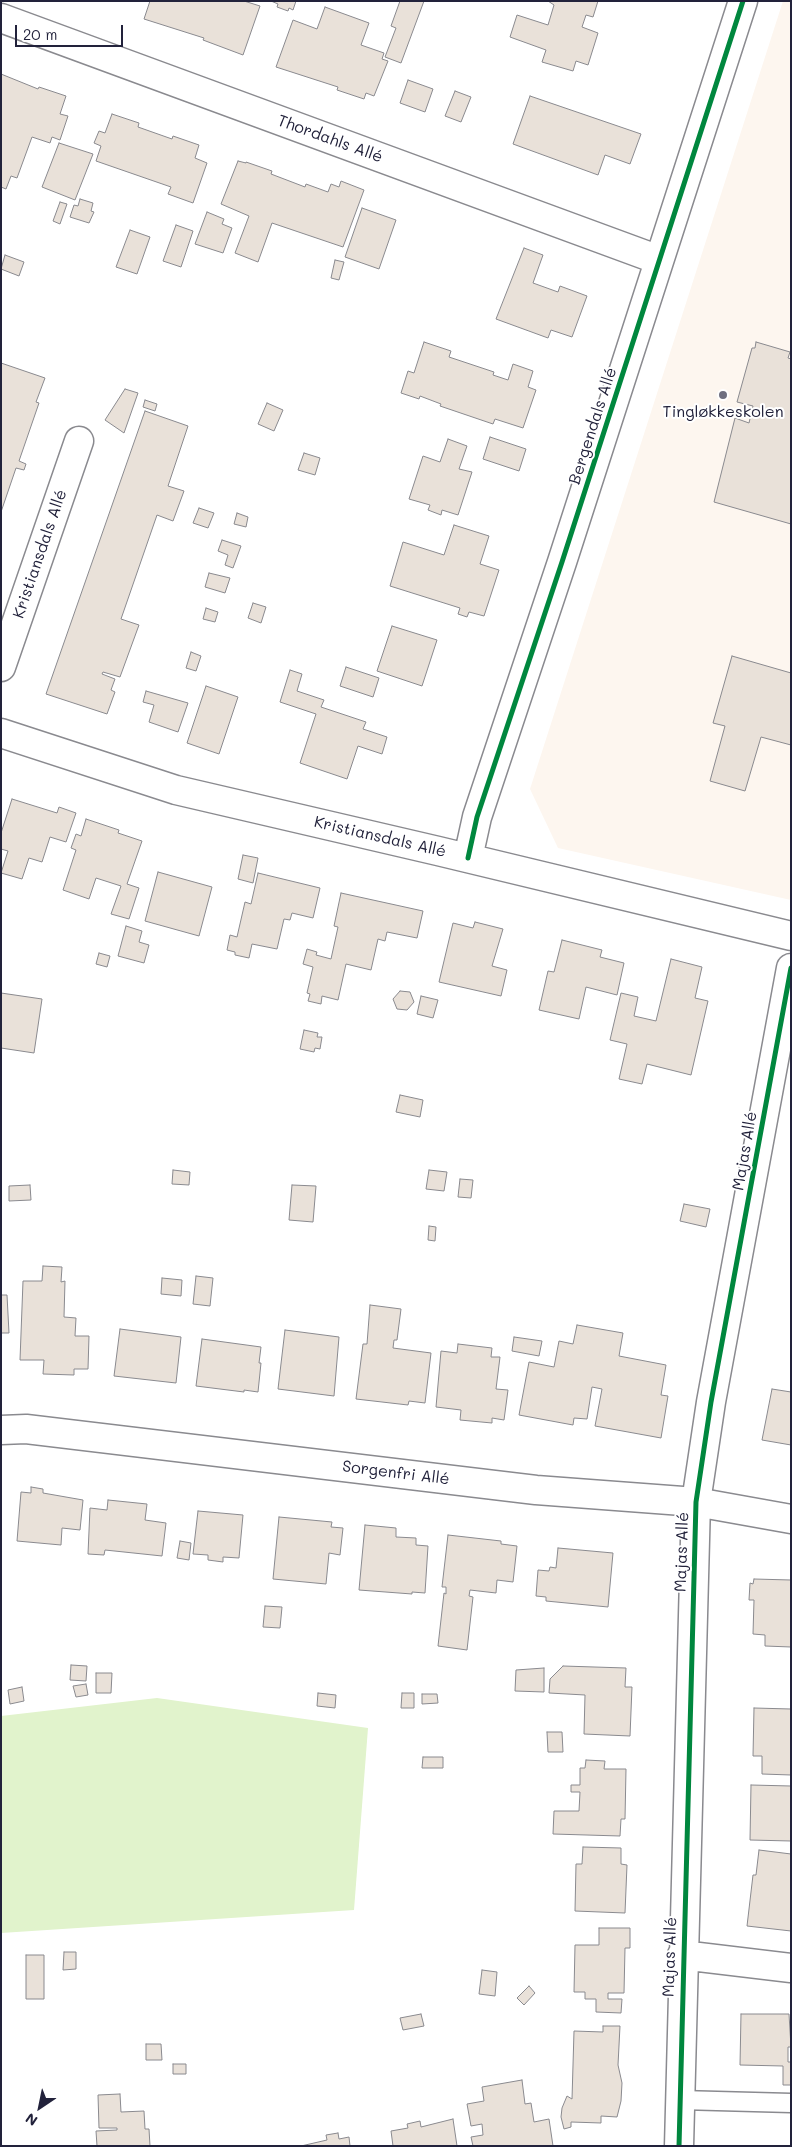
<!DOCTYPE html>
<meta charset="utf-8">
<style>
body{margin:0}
#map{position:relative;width:792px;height:2147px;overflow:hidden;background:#fff;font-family:Mali,sans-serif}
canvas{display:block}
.frame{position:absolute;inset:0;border:2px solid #22223b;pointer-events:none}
.north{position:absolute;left:15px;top:2082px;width:50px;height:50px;-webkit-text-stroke:4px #fff;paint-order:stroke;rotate:214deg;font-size:14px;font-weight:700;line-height:20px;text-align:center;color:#22223b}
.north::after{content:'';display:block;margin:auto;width:18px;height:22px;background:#22223b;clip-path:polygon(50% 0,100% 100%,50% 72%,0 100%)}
.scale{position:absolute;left:15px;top:25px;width:108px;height:22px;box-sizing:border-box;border:2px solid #22223b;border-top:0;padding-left:6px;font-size:15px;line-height:18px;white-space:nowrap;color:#22223b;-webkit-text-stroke:4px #fff;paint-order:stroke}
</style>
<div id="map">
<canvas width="792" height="2147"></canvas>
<div class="frame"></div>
<div class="north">N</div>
<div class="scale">20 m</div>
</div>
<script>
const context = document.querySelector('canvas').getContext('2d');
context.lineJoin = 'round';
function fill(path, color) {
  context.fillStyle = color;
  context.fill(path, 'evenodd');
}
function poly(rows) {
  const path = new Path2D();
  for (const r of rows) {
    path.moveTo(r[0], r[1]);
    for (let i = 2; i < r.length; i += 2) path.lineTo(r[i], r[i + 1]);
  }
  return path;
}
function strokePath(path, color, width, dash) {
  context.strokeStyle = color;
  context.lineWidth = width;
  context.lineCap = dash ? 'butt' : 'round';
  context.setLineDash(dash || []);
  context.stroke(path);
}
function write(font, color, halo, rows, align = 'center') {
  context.font = font + ' Mali,sans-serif';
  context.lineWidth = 4;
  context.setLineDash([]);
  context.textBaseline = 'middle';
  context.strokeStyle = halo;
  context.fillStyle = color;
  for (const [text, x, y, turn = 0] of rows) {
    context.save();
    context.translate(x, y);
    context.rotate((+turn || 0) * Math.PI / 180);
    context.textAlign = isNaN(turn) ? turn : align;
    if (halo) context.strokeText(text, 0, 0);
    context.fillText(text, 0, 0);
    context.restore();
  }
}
const built = poly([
 [783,1,791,1,791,900,558,848,530,789]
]);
const green = poly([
 [157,1698,368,1728,354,1910,1,1933,1,1716]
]);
const building = poly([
 [150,1,244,1,260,6,243,55,203,40,204,38,144,19,150,1],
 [271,1,296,1,293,10,289,8,288,11,277,7,278,4,271,1],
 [400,1,424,1,401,63,385,57,396,28,391,26,400,1],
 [548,1,598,1,593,17,586,15,582,27,598,33,588,65,576,61,573,71,542,62,546,50,510,37,517,15,548,25,554,5,548,1],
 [325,7,369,23,361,45,384,53,382,59,388,61,374,96,366,93,364,99,337,90,338,87,276,67,293,20,317,29,325,7],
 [1,74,38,89,39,87,66,96,60,114,68,116,60,140,52,137,50,143,32,137,17,178,11,176,6,189,1,187,1,74],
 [408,80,433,89,425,112,400,103,408,80],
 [455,91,471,97,461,122,445,116,455,91],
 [530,96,641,134,630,164,605,155,598,175,513,144,530,96],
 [112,114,139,123,138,127,172,139,173,136,199,145,195,158,207,163,193,203,168,194,171,187,96,161,101,146,94,143,99,131,105,133,112,114],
 [59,143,93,154,75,200,42,187,59,143],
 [238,161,246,163,246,162,272,171,271,174,305,187,306,184,328,192,331,184,339,187,341,181,364,190,343,247,272,223,258,262,235,253,249,216,221,204,238,161],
 [80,199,93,203,91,211,94,212,89,223,70,217,74,205,78,206,80,199],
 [60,202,67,204,60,224,53,221,60,202],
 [362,208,396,220,379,269,345,257,362,208],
 [207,212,224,219,222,224,232,228,223,253,195,244,207,212],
 [176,225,193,231,181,267,163,261,176,225],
 [130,230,150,237,137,274,116,267,130,230],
 [524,248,543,255,533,283,558,292,560,286,587,296,572,337,551,330,548,338,496,319,524,248],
 [5,255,24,262,19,276,1,269,5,255],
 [335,260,344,262,339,280,331,278,335,260],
 [424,342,451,351,449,357,494,372,493,375,508,380,513,364,533,371,528,387,536,390,523,428,495,419,493,424,440,406,441,404,420,396,419,399,401,393,408,371,414,373,424,342],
 [756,342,790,352,788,358,791,359,791,524,714,502,735,418,749,423,753,406,737,402,752,348,755,348,756,342],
 [1,363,45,378,36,402,39,403,19,461,26,464,24,470,16,468,1,512,1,363],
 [125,389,138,393,124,433,105,420,125,389],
 [145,400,157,404,155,411,143,407,145,400],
 [267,403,283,410,274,431,258,424,267,403],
 [145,411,188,426,168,486,184,491,173,521,157,515,121,619,139,625,120,677,103,672,102,674,115,679,111,690,115,692,107,714,46,694,145,411],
 [490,437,526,449,519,471,483,459,490,437],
 [448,439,467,446,459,469,472,472,458,515,442,510,441,515,428,510,430,505,409,499,423,456,440,462,448,439],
 [304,453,320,458,315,475,298,470,304,453],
 [199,508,214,513,208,528,193,523,199,508],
 [237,513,248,517,246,527,234,524,237,513],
 [454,525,489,536,480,564,499,570,484,616,469,612,467,617,458,614,460,608,390,586,403,542,444,555,454,525],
 [222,540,241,546,233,568,225,565,228,555,218,551,222,540],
 [209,573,230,578,225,593,205,587,209,573],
 [253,603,266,607,261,623,248,618,253,603],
 [206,608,218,612,215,622,203,619,206,608],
 [392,626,437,640,422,686,377,671,392,626],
 [191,652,201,656,196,671,186,668,191,652],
 [732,656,791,673,791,745,761,737,745,791,710,781,725,726,713,723,732,656],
 [346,667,379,678,373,697,340,686,346,667],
 [290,670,302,674,297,691,324,700,321,707,366,722,363,729,387,737,382,754,358,746,347,779,300,763,316,714,280,702,290,670],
 [206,686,238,697,219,754,187,743,206,686],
 [146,691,188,703,178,732,149,722,154,705,143,702,146,691],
 [12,799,57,813,59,807,76,813,66,842,50,837,42,862,29,858,22,879,1,873,8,851,1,849,1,833,12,799],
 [86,819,119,830,118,833,142,841,127,884,139,888,129,919,111,914,121,886,96,878,89,899,63,890,76,850,71,848,76,834,81,836,86,819],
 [243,855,258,858,253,883,238,879,243,855],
 [158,872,212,887,199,936,145,921,158,872],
 [258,873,320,888,313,918,292,913,290,920,284,919,277,949,252,944,249,958,235,955,235,952,227,950,230,935,237,937,245,902,251,904,258,873],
 [341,893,423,911,417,938,387,932,385,941,378,939,371,970,346,964,338,1000,322,996,321,1004,308,1001,310,994,307,993,313,967,303,964,307,949,317,952,316,955,331,959,338,927,334,926,341,893],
 [475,922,503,929,492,966,507,970,501,996,439,982,453,923,473,928,475,922],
 [126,926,142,931,139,942,149,945,144,963,118,956,126,926],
 [562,940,602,950,600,957,624,963,617,995,586,987,579,1019,539,1010,548,971,554,972,562,940],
 [99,953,110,956,107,967,96,964,99,953],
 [671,959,702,967,695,998,708,1001,691,1075,647,1064,642,1084,619,1079,627,1044,610,1040,621,993,638,997,634,1016,656,1021,671,959],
 [400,991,410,992,414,1002,407,1010,397,1009,393,999,400,991],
 [1,993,42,999,34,1053,1,1048,1,993],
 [421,996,438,1000,433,1018,417,1014,421,996],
 [304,1030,318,1033,317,1037,322,1037,320,1049,315,1048,314,1052,300,1049,304,1030],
 [400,1095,423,1100,420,1117,396,1112,400,1095],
 [173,1170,190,1172,189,1185,172,1184,173,1170],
 [429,1170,447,1172,444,1191,426,1189,429,1170],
 [460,1179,473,1180,471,1198,458,1197,460,1179],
 [30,1185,31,1200,9,1201,9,1186,30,1185],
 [292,1185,316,1186,313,1222,289,1220,292,1185],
 [684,1204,710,1209,706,1227,680,1221,684,1204],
 [429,1226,436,1227,435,1241,428,1240,429,1226],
 [43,1266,62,1267,61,1282,65,1281,64,1317,76,1318,75,1336,89,1336,88,1369,74,1369,74,1375,43,1374,44,1360,20,1360,23,1281,42,1281,43,1266],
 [196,1276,213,1278,210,1306,193,1304,196,1276],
 [162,1278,182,1280,181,1296,161,1294,162,1278],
 [1,1295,7,1295,9,1333,1,1333,1,1295],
 [370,1305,401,1309,397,1340,394,1340,393,1348,431,1353,425,1403,409,1401,408,1405,356,1399,363,1344,367,1344,370,1305],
 [577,1325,623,1333,619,1356,666,1365,661,1395,668,1396,661,1438,595,1426,602,1389,592,1387,587,1419,574,1418,573,1425,519,1415,529,1362,554,1367,559,1341,573,1344,577,1325],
 [120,1329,181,1337,176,1383,114,1376,120,1329],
 [285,1330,339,1337,334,1396,278,1389,285,1330],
 [514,1337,542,1341,539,1356,512,1351,514,1337],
 [202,1339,261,1347,259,1363,261,1363,258,1392,244,1390,244,1392,196,1386,202,1339],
 [458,1344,492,1348,491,1357,500,1357,496,1389,508,1390,504,1420,492,1418,492,1423,460,1420,461,1410,436,1407,441,1351,457,1353,458,1344],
 [772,1389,791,1392,791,1445,762,1440,772,1389],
 [31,1487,43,1489,43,1493,83,1500,80,1530,62,1528,61,1545,17,1541,21,1492,31,1493,31,1487],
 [108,1500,147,1504,145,1520,166,1523,162,1556,105,1550,104,1555,88,1554,90,1508,107,1510,108,1500],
 [198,1511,243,1515,239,1558,223,1557,223,1562,208,1560,208,1555,193,1554,198,1511],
 [279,1517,332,1522,331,1527,343,1528,340,1555,329,1553,326,1584,273,1579,279,1517],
 [365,1525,396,1528,396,1537,416,1538,416,1545,428,1546,425,1593,412,1592,412,1594,359,1590,365,1525],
 [448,1535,501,1541,501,1544,517,1546,513,1582,497,1580,496,1593,470,1590,469,1596,473,1597,467,1650,438,1646,444,1593,446,1594,446,1587,442,1587,448,1535],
 [180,1541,191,1543,189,1560,177,1558,180,1541],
 [558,1548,613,1553,608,1607,546,1601,546,1597,536,1596,538,1570,549,1571,550,1567,556,1568,558,1548],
 [754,1579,791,1580,791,1647,765,1646,765,1635,753,1634,754,1600,749,1600,750,1583,753,1584,754,1579],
 [265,1606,282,1607,280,1628,263,1627,265,1606],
 [71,1665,87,1666,86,1681,70,1680,71,1665],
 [563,1666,626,1668,625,1687,632,1687,630,1736,584,1734,585,1695,549,1693,550,1679,563,1666],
 [544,1668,544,1692,515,1691,516,1670,544,1668],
 [96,1673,112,1673,111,1693,96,1693,96,1673],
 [86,1684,88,1695,76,1697,73,1686,86,1684],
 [22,1687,24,1701,10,1704,8,1690,22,1687],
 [318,1693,336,1695,335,1708,317,1706,318,1693],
 [402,1693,414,1693,414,1708,401,1708,402,1693],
 [422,1694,437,1694,438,1703,422,1704,422,1694],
 [754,1708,791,1709,791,1775,762,1774,762,1756,753,1756,754,1708],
 [547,1732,562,1732,563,1752,548,1752,547,1732],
 [423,1757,443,1757,443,1768,422,1768,423,1757],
 [586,1760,605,1761,604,1769,626,1769,625,1819,621,1819,620,1836,553,1834,554,1811,579,1811,580,1792,571,1792,571,1785,580,1785,580,1768,585,1768,586,1760],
 [751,1785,791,1786,791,1841,750,1840,751,1785],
 [583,1847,621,1848,621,1864,627,1865,625,1913,575,1911,576,1864,582,1864,583,1847],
 [759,1850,791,1854,791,1931,747,1926,753,1875,756,1875,759,1850],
 [599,1928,630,1928,630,1948,625,1948,624,1993,608,1993,608,1999,622,1999,621,2013,596,2012,596,1999,585,1999,585,1992,574,1992,575,1945,599,1945,599,1928],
 [64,1952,76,1952,76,1969,63,1970,64,1952],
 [26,1955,44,1955,44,1999,26,1999,26,1955],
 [482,1970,497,1972,495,1996,479,1994,482,1970],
 [529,1986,535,1993,524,2005,517,1998,529,1986],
 [421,2014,424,2026,403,2030,400,2018,421,2014],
 [741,2014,789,2014,791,2047,788,2047,788,2062,791,2062,791,2085,783,2085,783,2066,740,2065,741,2014],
 [603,2026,620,2026,618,2065,622,2083,621,2101,617,2117,601,2116,601,2123,571,2122,571,2127,564,2129,561,2117,562,2108,567,2096,572,2099,574,2031,603,2032,603,2026],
 [146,2044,161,2044,162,2060,146,2060,146,2044],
 [173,2064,186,2064,186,2074,173,2074,173,2064],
 [522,2080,525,2104,531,2103,534,2122,549,2119,553,2146,473,2146,471,2137,483,2135,482,2124,471,2126,467,2104,484,2101,482,2087,522,2080],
 [120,2094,121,2112,144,2111,145,2129,149,2129,150,2146,97,2146,96,2131,117,2130,117,2128,99,2128,98,2095,120,2094],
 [453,2119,457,2146,393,2146,391,2131,408,2128,407,2124,420,2121,421,2127,453,2119],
 [338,2133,339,2139,349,2137,350,2146,301,2146,327,2140,326,2135,338,2133]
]);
const service = poly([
 [680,2100,791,2103]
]);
const minor = poly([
 [1,18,659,260],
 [1,667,79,441],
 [1,733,176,790,438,851,791,936],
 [468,858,477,817,562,562,743,1],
 [1,1430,26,1429,536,1490,696,1502,791,1519],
 [682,1955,791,1968],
 [679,2146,696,1502,711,1402,791,968]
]);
const cycleway = poly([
 [468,858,477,817,562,562,743,1],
 [679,2146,696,1502,711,1402,791,968]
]);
const markers = [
 [723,395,5,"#6f6f80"]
];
const streetNames = [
 ["Thordahls Allé",330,139,20],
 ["Bergendals Allé",593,426,-72],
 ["Kristiansdals Allé",40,554,-71],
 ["Kristiansdals Allé",380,837,13],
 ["Majas Allé",745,1151,-80],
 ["Sorgenfri Allé",396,1473,7],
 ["Majas Allé",682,1552,-88],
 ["Majas Allé",670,1957,-88]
];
const poiNames = [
 ["Tingløkkeskolen",723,412]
];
fill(built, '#fdf6ef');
fill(green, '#e1f3cc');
fill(building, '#e9e1d9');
strokePath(building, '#8a8a8f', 1);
strokePath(service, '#8a8a8f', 21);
strokePath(minor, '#8a8a8f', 31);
strokePath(service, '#fff', 18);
strokePath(minor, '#fff', 28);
strokePath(cycleway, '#00873e', 5);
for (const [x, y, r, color] of markers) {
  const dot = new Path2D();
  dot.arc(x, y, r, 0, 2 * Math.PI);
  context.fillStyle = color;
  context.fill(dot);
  strokePath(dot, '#fff', 2);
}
write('16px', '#22223b', '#fff', streetNames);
write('16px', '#22223b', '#fff', poiNames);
</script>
